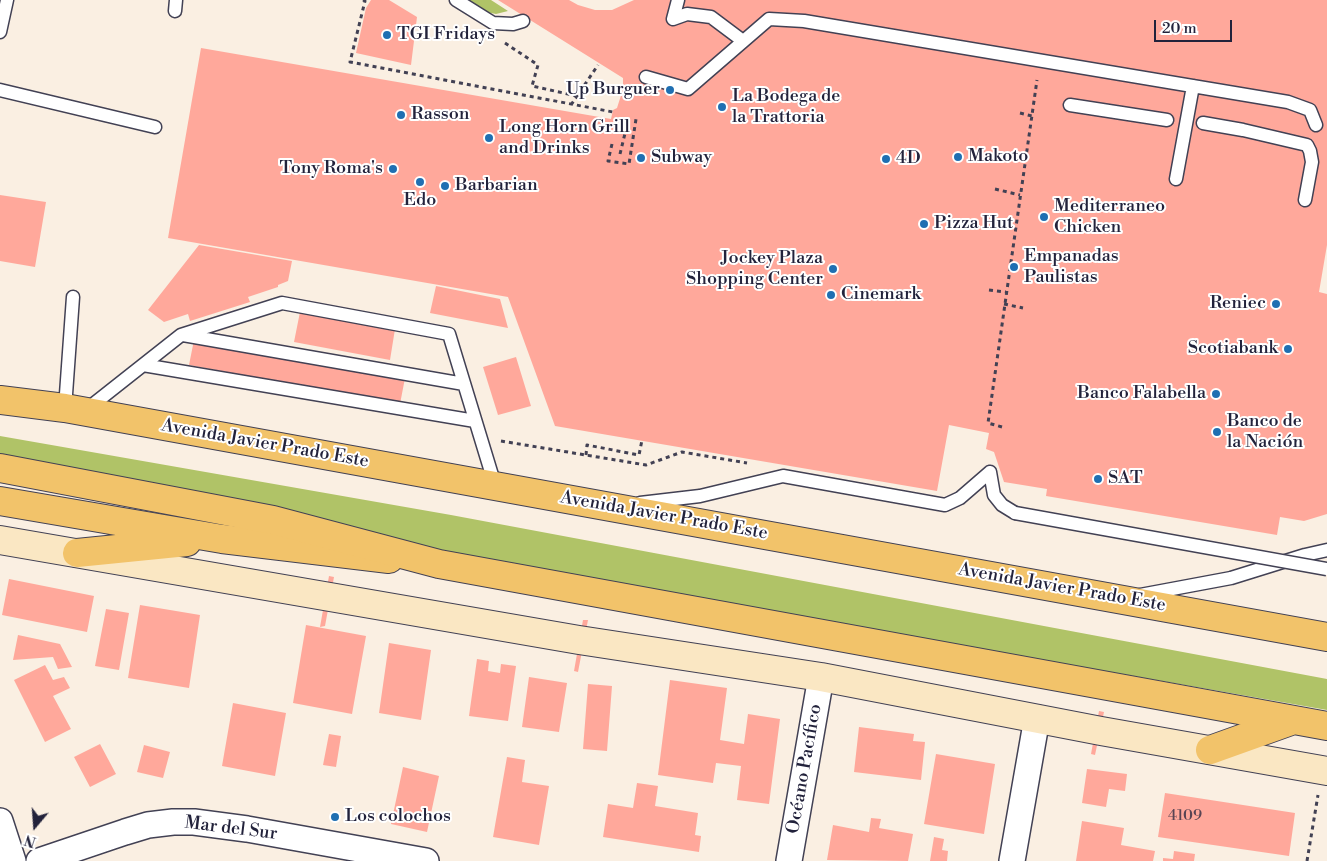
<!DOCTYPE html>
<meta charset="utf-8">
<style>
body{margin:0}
#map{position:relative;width:1327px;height:861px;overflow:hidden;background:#faefe2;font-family:"Libre Bodoni",serif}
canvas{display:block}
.north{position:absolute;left:10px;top:801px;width:50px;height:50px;-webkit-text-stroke:4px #fff;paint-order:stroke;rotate:198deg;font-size:14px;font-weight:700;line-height:20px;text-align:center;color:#22223b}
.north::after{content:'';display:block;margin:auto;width:18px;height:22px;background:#22223b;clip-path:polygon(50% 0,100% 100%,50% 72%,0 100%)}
.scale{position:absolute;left:1154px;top:20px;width:78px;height:22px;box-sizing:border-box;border:2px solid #22223b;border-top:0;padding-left:6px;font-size:15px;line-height:18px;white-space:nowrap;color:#22223b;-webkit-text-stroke:4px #fff;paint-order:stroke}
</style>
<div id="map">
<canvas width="1327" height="861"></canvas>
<div class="north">N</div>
<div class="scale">20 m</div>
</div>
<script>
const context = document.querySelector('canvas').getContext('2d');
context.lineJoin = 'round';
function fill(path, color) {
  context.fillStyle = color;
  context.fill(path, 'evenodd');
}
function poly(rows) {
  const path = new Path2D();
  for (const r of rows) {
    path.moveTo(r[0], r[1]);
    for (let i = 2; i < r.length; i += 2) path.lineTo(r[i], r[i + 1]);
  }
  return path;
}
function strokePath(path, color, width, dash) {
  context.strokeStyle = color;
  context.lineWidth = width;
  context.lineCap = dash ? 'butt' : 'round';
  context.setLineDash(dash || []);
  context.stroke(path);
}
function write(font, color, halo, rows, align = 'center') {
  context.font = font + ' "Libre Bodoni",serif';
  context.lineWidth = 4;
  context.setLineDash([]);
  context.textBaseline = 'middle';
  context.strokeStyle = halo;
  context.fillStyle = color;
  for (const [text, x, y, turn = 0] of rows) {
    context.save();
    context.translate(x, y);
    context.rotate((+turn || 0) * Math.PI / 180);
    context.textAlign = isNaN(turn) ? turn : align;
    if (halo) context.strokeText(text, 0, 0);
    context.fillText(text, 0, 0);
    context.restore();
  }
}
const green = poly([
 [469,0,491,0,508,11,496,14,486,12],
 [0,436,451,515,1327,679,1327,710,126,499,0,470]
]);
const building = poly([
 [371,0,389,0,417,17,411,65,356,53,366,8],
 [498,0,569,0,578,5,595,10,612,10,634,0,1327,0,1327,245,1319,292,1327,294,1327,514,1304,521,1280,517,1277,535,1046,496,1047,489,1004,482,994,452,986,449,989,433,949,425,937,491,555,426,508,297,168,238,201,48,611,119,613,110,617,108,623,89,623,78],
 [0,195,46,202,35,267,0,261],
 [199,245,292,261,288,281,278,285,278,287,248,297,250,302,190,321,188,314,164,322,148,310],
 [436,286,500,299,508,328,430,313],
 [300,312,395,329,390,360,294,342],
 [194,340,405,378,400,404,189,365],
 [516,357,531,406,498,415,483,367],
 [329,576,334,577,325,626,320,627],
 [9,579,94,596,87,632,2,615],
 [140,605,200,615,189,688,128,678],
 [106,609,129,613,119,670,95,666],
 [583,620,588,620,578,672,574,671],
 [306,625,366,636,352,714,293,703],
 [18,635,60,644,72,667,58,669,53,657,13,660],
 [389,643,431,650,421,720,379,713],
 [477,659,489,661,488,671,500,673,501,664,516,666,508,721,469,716],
 [45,665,53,680,64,677,70,688,53,696,71,729,45,742,14,680],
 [529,677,567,683,559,732,522,727],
 [670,680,727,688,720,740,744,744,748,714,780,719,769,804,737,800,741,766,716,763,713,783,658,775],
 [588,684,612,686,607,751,583,749],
 [233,703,286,713,275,776,222,766],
 [1099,711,1104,712,1095,755,1091,754],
 [859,727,914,734,913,741,925,742,921,780,854,772],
 [329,734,341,736,336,767,323,765],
 [100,744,116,774,90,787,74,757],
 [144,745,170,752,163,778,137,772],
 [936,754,995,764,984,834,924,824],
 [507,757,525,760,522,782,549,786,539,845,493,837],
 [403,767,439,776,427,832,391,824],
 [1087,769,1127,774,1125,791,1109,789,1106,807,1082,803],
 [637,783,658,786,655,806,698,813,695,835,701,836,699,852,603,837,608,804,633,808],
 [1165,793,1295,813,1289,856,1158,837],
 [871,818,881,819,879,828,913,834,908,861,827,860,833,825,869,832],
 [1082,821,1124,828,1121,845,1155,851,1153,861,1076,861],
 [934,837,944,839,942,850,948,851,947,861,930,861],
 [1174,851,1195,854,1194,861,1163,861,1163,858,1173,859]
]);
const path = poly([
 [363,0,365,1,350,62,613,112],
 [505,43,538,65,532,86,577,96],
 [571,105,598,65],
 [1020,113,1032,116],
 [612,144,608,161,629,164,636,119],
 [620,154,629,117],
 [995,189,1020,195],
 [989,290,1006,292],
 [1004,304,1023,308],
 [1002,427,988,423,1037,80],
 [501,441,646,465,682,452,747,463],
 [586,455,587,445,639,455,642,440],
 [1307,861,1318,795]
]);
const lane = poly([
 [456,0,493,23,513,24,523,21],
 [175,11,176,0],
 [673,19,687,14,711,17,743,41],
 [673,19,678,0],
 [0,32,7,0],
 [646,77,688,89,769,19,804,21,1288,102,1310,110,1316,125],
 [0,90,155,127],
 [1070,105,1167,120],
 [1203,123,1243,130,1307,145,1310,151,1312,162,1305,200],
 [1176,179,1193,86],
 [183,335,464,384],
 [143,365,475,421],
 [65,408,73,297],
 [86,410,181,335,282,303,449,334,495,485],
 [990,472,994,495,1002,505,1015,513],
 [640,503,700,496,783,476,945,505,960,498,990,472],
 [1140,595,1231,578,1305,555,1327,550]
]);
const street = poly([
 [0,821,13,861],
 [39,861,125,832,148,825,173,822,194,822,247,829,426,861],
 [789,861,821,677],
 [1012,861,1037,718]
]);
const secondary = poly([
 [0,540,579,640,821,677,1101,731,1327,771]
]);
const primary = poly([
 [0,501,222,539,389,559],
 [77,553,187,542]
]);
const highway = poly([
 [0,400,65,408,1327,637],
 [0,468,273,520,439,564,1327,726],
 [1210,750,1291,721]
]);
const laneBridge = poly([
 [1015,513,1327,569]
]);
const markers = [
 [387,35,5,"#1f6fb2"],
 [670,90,5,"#1f6fb2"],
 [722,107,5,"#1f6fb2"],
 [401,115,5,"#1f6fb2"],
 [489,138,5,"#1f6fb2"],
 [958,157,5,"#1f6fb2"],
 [641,158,5,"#1f6fb2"],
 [886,159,5,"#1f6fb2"],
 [393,169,5,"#1f6fb2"],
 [420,182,5,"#1f6fb2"],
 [445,186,5,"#1f6fb2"],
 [1044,217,5,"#1f6fb2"],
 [924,224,5,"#1f6fb2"],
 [1014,267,5,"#1f6fb2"],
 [833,269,5,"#1f6fb2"],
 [831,295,5,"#1f6fb2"],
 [1276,304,5,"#1f6fb2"],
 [1288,349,5,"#1f6fb2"],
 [1216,394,5,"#1f6fb2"],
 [1217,432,5,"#1f6fb2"],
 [1098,479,5,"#1f6fb2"],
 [335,817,5,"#1f6fb2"]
];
const numberNames = [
 ["4109",1185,816]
];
const poiNames = [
 ["TGI Fridays",397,35],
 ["Up Burguer",660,90,"right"],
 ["La Bodega de",732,97],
 ["la Trattoria",732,118],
 ["Rasson",411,115],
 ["Long Horn Grill",499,128],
 ["and Drinks",499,149],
 ["Makoto",968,157],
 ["Subway",651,158],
 ["4D",896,159],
 ["Tony Roma's",383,169,"right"],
 ["Barbarian",455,186],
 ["Edo",420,201,"center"],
 ["Mediterraneo",1054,207],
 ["Chicken",1054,228],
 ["Pizza Hut",934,224],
 ["Empanadas",1024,257],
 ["Paulistas",1024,278],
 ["Jockey Plaza",823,259,"right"],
 ["Shopping Center",823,280,"right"],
 ["Cinemark",841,295],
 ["Reniec",1266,304,"right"],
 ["Scotiabank",1278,349,"right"],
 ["Banco Falabella",1206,394,"right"],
 ["Banco de",1227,422],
 ["la Nación",1227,443],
 ["SAT",1108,479],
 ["Los colochos",345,817]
];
const streetNames = [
 ["Avenida Javier Prado Este",265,444,10],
 ["Avenida Javier Prado Este",664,516,10],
 ["Avenida Javier Prado Este",1062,588,10],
 ["Océano Pacífico",805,769,-80],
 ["Mar del Sur",231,829,7]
];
fill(green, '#b0c367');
fill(building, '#ffa89b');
strokePath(lane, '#424154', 15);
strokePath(street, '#424154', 28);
strokePath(secondary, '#424154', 30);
strokePath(primary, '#424154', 30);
strokePath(highway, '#424154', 30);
strokePath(path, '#424154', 3, [4, 4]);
strokePath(lane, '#fff', 12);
strokePath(street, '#fff', 25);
strokePath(secondary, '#fae7c3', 28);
strokePath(primary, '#f2c36a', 28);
strokePath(highway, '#f2c36a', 28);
strokePath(laneBridge, '#424154', 15, []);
strokePath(laneBridge, '#fff', 12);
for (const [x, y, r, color] of markers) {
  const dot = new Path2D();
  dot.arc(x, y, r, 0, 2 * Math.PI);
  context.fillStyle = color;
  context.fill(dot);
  strokePath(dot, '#fff', 2);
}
write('15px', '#594453', null, numberNames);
write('18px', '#22223b', '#fff', poiNames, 'left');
write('18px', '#22223b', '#fff', streetNames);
</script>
